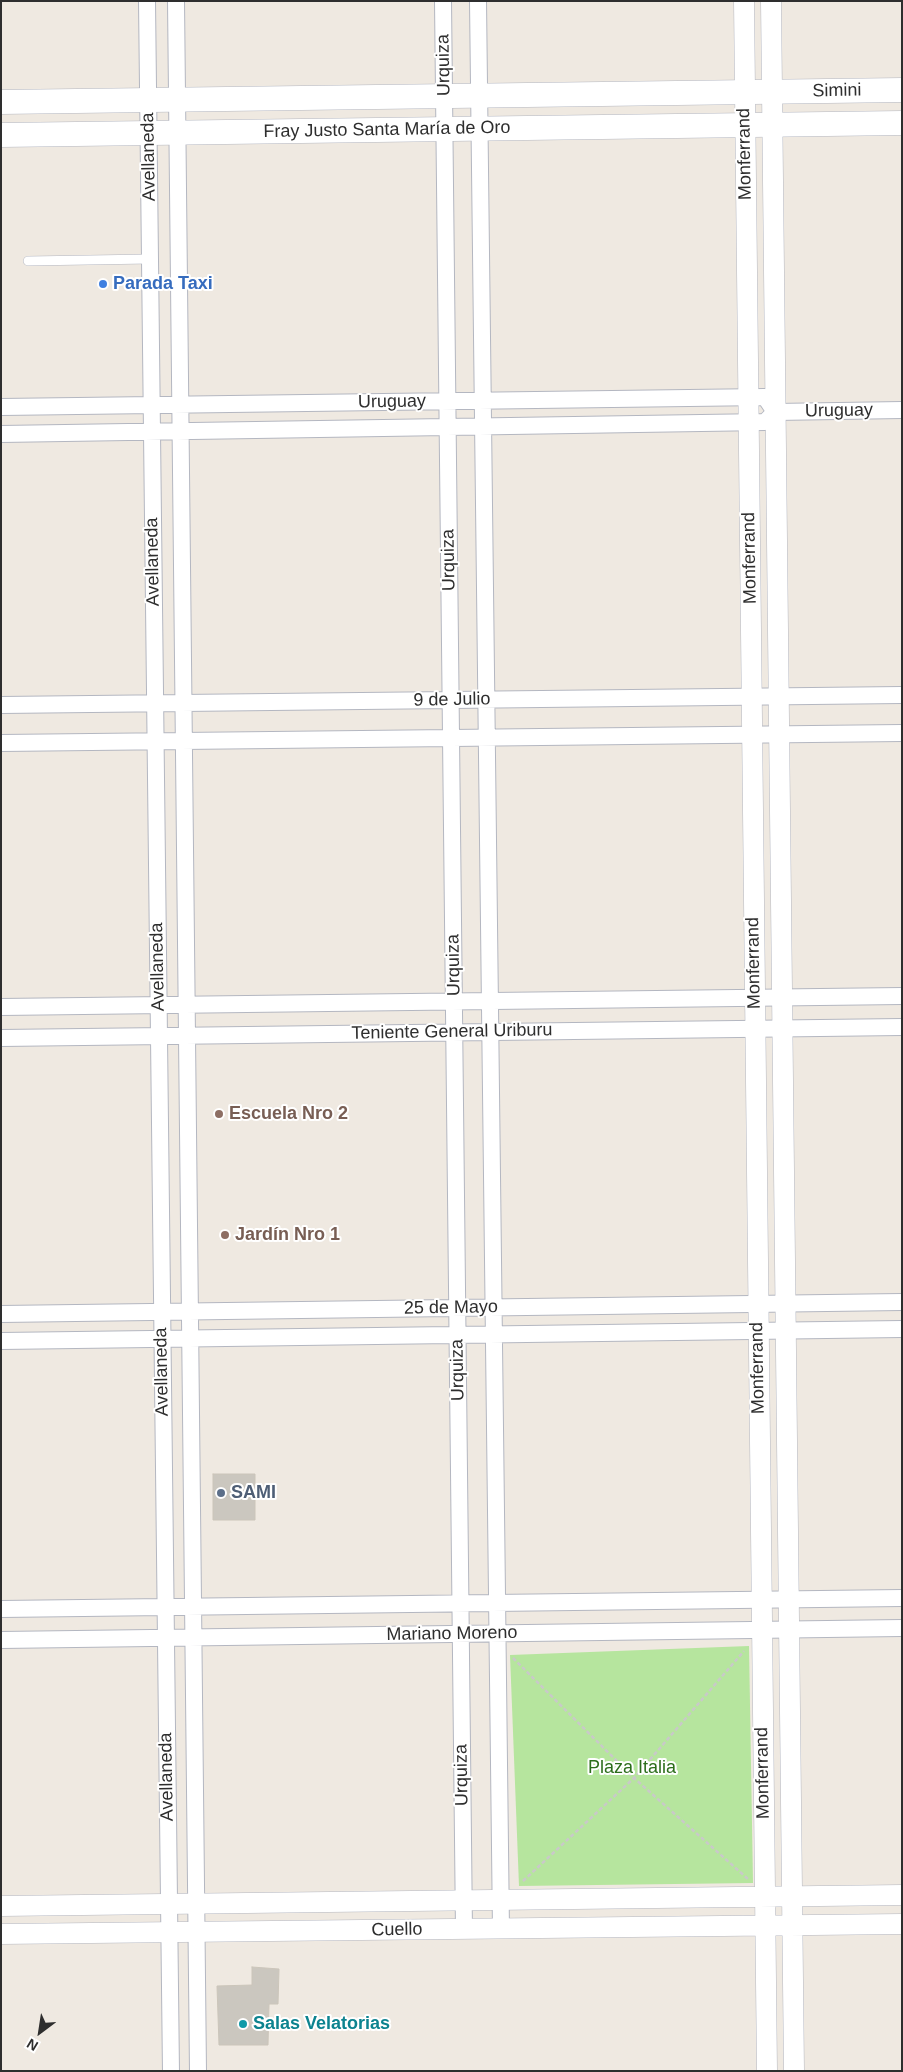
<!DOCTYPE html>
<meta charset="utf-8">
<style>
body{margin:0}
#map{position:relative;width:903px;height:2072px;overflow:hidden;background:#efe9e1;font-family:Arial,sans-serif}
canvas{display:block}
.frame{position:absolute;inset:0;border:2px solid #2e2e2e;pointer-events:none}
.north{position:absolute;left:15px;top:2007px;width:50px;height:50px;-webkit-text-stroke:4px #fff;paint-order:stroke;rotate:211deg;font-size:14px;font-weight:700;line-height:20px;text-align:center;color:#2e2e2e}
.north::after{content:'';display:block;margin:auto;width:18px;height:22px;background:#2e2e2e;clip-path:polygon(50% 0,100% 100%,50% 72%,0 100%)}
</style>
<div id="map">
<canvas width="903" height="2072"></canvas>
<div class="frame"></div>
<div class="north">N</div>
</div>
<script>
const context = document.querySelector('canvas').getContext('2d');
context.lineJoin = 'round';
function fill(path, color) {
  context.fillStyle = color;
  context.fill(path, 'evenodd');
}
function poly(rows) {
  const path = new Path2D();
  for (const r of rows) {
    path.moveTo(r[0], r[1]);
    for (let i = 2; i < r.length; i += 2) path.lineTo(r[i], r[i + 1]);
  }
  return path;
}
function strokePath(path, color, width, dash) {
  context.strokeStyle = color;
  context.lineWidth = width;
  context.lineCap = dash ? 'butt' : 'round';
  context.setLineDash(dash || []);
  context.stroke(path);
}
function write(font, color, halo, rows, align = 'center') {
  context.font = font + ' Arial,sans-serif';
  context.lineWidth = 4;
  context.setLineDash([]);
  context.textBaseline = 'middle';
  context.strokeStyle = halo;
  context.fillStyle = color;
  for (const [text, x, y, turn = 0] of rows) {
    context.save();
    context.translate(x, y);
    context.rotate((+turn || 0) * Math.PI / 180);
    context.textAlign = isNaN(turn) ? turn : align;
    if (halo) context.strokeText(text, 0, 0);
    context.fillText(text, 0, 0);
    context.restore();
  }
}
const green = poly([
 [749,1646,753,1883,519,1886,510,1655]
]);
const building = poly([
 [213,1474,255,1474,255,1520,213,1520,213,1474],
 [252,1967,279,1969,278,2004,269,2004,268,2045,219,2045,217,1986,252,1985,252,1967]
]);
const path = poly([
 [513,1658,634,1778,748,1879],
 [523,1881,634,1778,744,1651]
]);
const service = poly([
 [28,261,150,259]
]);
const minor = poly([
 [147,1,171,2071],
 [176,1,198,2071],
 [443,1,464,1929],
 [478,1,501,1929],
 [1,407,765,397,775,412],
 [1,434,765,422,775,412,902,410],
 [1,705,902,695],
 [1,743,902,733],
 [1,1007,902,996],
 [1,1038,902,1027],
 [1,1314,902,1302],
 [1,1341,902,1329],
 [1,1609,902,1598],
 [1,1640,902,1628]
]);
const tertiary = poly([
 [744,1,767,2071],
 [771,1,794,2071],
 [1,1906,902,1895],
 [1,1934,902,1924]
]);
const secondary = poly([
 [1,102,902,90],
 [1,135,902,123]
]);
const markers = [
 [103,284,5,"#3f7fe0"],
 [219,1114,5,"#8d6e63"],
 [225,1235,5,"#8d6e63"],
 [221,1493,5,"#5c6f8a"],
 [243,2024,5,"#0f9aa8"]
];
const streetNames = [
 ["Urquiza",444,65,-91],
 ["Simini",837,91,-1],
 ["Fray Justo Santa María de Oro",387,130,-1],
 ["Monferrand",745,154,-91],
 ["Avellaneda",149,157,-91],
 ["Uruguay",392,402,-1],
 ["Uruguay",839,411,-1],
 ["Monferrand",750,558,-91],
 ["Urquiza",449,560,-91],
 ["Avellaneda",153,562,-91],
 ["9 de Julio",452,700,-1],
 ["Monferrand",754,963,-91],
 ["Urquiza",454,965,-91],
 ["Avellaneda",158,967,-91],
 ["Teniente General Uriburu",452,1032,-1],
 ["25 de Mayo",451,1308,-1],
 ["Monferrand",758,1368,-91],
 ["Urquiza",458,1370,-91],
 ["Avellaneda",162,1372,-91],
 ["Mariano Moreno",452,1634,-1],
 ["Monferrand",763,1773,-91],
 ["Urquiza",462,1775,-91],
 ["Avellaneda",167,1777,-91],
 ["Cuello",397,1930,-1]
];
const shopNames = [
 ["Parada Taxi",113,284]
];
const educationNames = [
 ["Escuela Nro 2",229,1114],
 ["Jardín Nro 1",235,1235]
];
const serviceNames = [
 ["SAMI",231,1493]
];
const parkNames = [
 ["Plaza Italia",632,1768]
];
const cultureNames = [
 ["Salas Velatorias",253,2024]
];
fill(green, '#b6e59e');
fill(building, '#cbc7bf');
strokePath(building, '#cbc5ba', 1);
strokePath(service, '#b4b7c1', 10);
strokePath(minor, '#b4b7c1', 18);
strokePath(tertiary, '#b4b7c1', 21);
strokePath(secondary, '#b4b7c1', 25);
strokePath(path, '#c9c9c9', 2.5, [4, 2.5]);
strokePath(service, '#fff', 9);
strokePath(minor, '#fff', 16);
strokePath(tertiary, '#fff', 20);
strokePath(secondary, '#fff', 24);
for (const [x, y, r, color] of markers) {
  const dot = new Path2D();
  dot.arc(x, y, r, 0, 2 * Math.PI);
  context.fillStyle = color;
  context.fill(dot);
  strokePath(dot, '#fff', 2);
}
write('18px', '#2e2e2e', '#fff', streetNames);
write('bold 18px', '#366cbe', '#fff', shopNames, 'left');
write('bold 18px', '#785e54', '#fff', educationNames, 'left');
write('bold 18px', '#4e5e75', '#fff', serviceNames, 'left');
write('18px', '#2c6e1b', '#fff', parkNames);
write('bold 18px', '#0d838f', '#fff', cultureNames, 'left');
</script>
